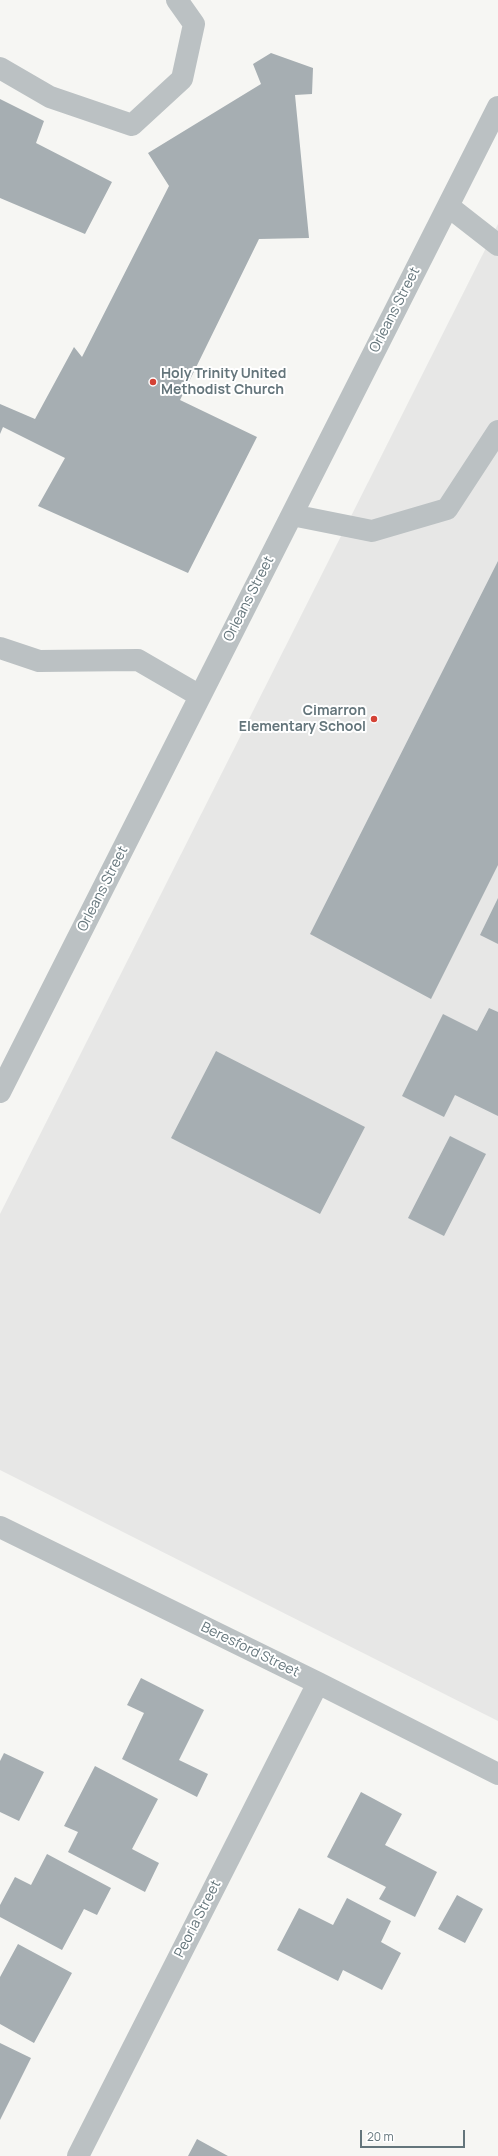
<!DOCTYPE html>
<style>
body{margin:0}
#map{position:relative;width:498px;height:2156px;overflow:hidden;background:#f6f6f3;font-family:Manrope,sans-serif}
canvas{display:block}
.scale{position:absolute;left:360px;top:2130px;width:105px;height:18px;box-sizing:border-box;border:2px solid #64757b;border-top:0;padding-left:5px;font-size:12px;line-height:14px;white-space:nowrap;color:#64757b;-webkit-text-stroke:3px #fff;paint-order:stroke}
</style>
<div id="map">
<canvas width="498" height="2156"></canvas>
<div class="scale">20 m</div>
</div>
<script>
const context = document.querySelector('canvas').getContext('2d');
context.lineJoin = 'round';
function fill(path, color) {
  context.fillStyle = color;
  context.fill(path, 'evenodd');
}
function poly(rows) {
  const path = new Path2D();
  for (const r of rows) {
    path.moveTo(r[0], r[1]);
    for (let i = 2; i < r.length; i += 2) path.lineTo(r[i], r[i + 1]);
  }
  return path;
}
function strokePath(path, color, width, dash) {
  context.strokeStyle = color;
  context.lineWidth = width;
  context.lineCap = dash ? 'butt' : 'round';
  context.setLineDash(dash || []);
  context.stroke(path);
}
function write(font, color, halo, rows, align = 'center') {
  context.font = font + ' Manrope,sans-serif';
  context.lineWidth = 4;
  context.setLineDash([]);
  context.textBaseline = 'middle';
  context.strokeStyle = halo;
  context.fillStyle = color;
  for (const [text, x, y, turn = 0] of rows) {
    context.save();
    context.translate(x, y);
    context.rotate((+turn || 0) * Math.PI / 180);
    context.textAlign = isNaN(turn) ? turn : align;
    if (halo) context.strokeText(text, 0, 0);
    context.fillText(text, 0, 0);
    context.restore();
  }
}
const built = poly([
 [498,224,498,1721,0,1470,0,1214]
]);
const building = poly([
 [271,53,313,68,312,94,295,95,309,238,259,239,180,400,257,437,188,573,38,506,65,458,3,427,0,434,0,404,35,419,74,347,82,357,169,186,148,153,261,84,253,64],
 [0,99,44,121,36,143,112,182,85,234,0,198],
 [498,561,498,865,431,999,310,934],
 [498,898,498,944,480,935],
 [489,1008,498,1012,498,1116,455,1095,444,1117,402,1096,443,1014,477,1031],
 [216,1051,365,1127,320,1214,171,1138],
 [450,1136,486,1154,444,1236,408,1218],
 [141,1678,204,1710,179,1760,208,1774,197,1797,122,1759,144,1713,127,1705],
 [4,1753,44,1772,19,1821,0,1812,0,1761],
 [95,1766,158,1799,132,1849,159,1863,145,1892,68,1852,78,1832,64,1826],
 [361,1792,402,1814,385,1845,437,1872,415,1917,379,1899,386,1887,327,1857],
 [47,1854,111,1888,97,1915,84,1909,62,1950,0,1917,0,1905,15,1877,31,1885],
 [457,1895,483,1909,465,1943,438,1929],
 [347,1898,391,1921,381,1942,401,1953,382,1990,343,1970,338,1981,277,1950,299,1908,333,1925],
 [18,1944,72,1973,34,2043,0,2024,0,1977],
 [0,2043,31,2058,0,2120],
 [197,2139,228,2156,188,2156]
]);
const minor = poly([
 [0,68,50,97,132,125,182,79,194,24,177,0],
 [448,206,498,245],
 [292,515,372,531,447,509,498,431],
 [0,648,39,661,138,660,200,696],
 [0,1092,498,107],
 [0,1527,318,1683,498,1774],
 [78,2156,318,1683]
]);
const markers = [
 [153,382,4,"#d44235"],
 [374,719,4,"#d44235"]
];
const streetNames = [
 ["Orleans Street",395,310,-63],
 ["Orleans Street",249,599,-63],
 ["Orleans Street",103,889,-63],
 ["Beresford Street",250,1650,26],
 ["Peoria Street",198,1919,-63]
];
const poiNames = [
 ["Holy Trinity United",161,374],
 ["Methodist Church",161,390],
 ["Cimarron",366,711,"right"],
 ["Elementary School",366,727,"right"]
];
fill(built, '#e7e7e6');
fill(building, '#a6aeb2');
strokePath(minor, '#bbc1c3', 22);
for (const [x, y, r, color] of markers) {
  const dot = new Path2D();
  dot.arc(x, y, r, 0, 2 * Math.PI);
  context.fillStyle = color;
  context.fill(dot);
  strokePath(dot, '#fff', 1.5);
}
write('14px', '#64757b', '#fff', streetNames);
write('bold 14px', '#64757b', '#fff', poiNames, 'left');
</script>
